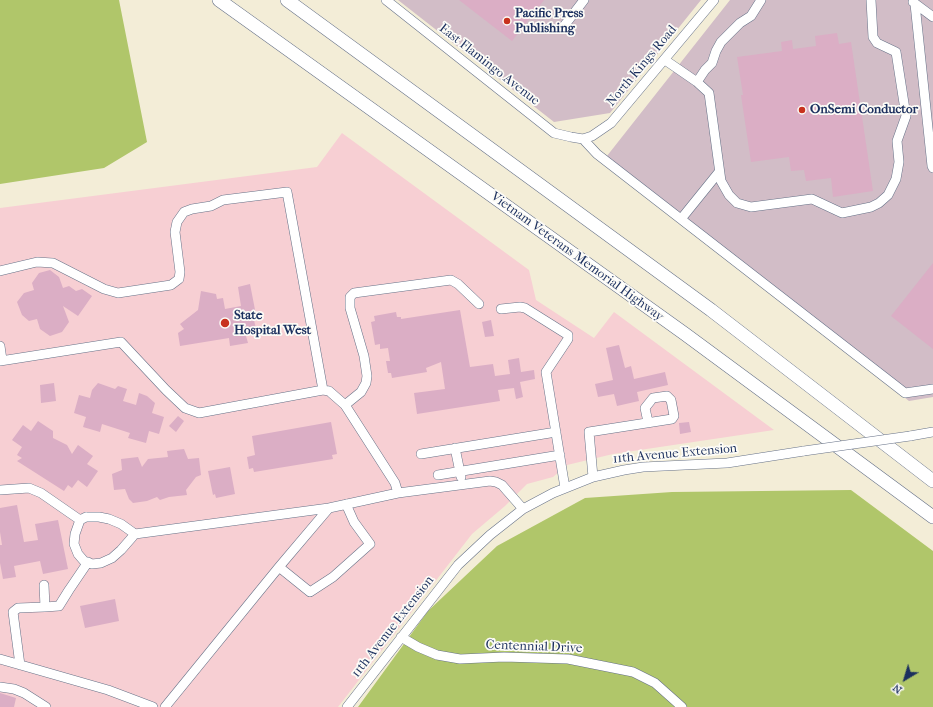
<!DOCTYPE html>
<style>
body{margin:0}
#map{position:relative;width:933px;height:707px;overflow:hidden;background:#f3edd7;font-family:"IM FELL French Canon",serif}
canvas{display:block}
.north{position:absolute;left:885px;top:659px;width:40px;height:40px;-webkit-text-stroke:3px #fdfcf7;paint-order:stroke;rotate:218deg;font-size:11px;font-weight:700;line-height:16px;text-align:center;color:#1b2f5e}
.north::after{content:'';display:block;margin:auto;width:14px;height:18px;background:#1b2f5e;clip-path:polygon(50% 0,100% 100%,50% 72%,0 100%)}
</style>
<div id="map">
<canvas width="933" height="707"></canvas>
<div class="north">N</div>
</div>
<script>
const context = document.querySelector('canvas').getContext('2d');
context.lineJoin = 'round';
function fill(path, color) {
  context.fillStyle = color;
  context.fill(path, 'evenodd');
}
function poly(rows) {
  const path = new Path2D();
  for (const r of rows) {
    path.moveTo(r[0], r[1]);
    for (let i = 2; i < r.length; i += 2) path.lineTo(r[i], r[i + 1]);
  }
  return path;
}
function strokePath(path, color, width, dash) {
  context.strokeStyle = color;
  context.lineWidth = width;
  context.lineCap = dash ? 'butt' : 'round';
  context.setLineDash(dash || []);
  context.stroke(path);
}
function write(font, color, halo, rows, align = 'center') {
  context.font = font + ' "IM FELL French Canon",serif';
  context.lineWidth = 3.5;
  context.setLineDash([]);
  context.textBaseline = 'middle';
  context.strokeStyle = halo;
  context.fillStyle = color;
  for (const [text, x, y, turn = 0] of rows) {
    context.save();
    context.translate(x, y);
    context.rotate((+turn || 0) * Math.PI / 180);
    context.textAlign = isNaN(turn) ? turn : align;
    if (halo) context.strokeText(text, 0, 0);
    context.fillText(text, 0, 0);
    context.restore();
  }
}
const built = poly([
 [342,133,529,270,536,300,594,338,614,312,774,430,613,454,567,465,553,477,527,484,505,506,472,534,338,707,0,707,0,208,317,167]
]);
const industrial = poly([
 [398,0,701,0,610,113,554,122],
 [730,0,933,0,933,397,909,401,603,161]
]);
const green = poly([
 [0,0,119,0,147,142,104,168,0,184],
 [851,490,933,551,933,707,358,707,428,611,497,546,585,498,672,492]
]);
const building = poly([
 [459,0,544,0,512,41],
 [837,33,839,44,851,42,873,191,833,197,831,178,806,181,804,170,791,171,789,157,751,162,741,95,743,95,737,57,782,51,781,42,792,40,793,49,816,46,815,36],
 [933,263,933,349,891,316],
 [50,270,59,277,63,288,69,286,76,291,82,289,92,296,78,316,63,306,69,322,62,332,50,336,40,329,37,319,29,321,22,315,17,302,24,293,34,290,32,283,39,273],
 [250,284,257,320,254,320,257,334,246,336,248,343,230,346,229,338,180,346,178,333,184,329,180,324,198,310,201,291,216,294,217,299,223,298,225,309,241,306,238,287],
 [460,310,470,367,493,364,495,376,510,374,508,360,519,358,521,372,534,370,535,379,520,382,523,397,516,399,514,388,498,390,500,401,417,414,414,393,445,389,441,362,426,368,427,372,392,378,391,373,388,373,386,361,390,361,388,348,380,349,380,344,375,345,371,322,375,321,374,316,396,312,397,317,401,317,401,319],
 [491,320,494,336,485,337,482,322],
 [619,345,625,368,631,366,634,379,665,372,668,385,637,392,639,401,617,406,614,394,598,397,595,384,613,380,606,348],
 [54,383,56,401,41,403,40,385],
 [98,383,115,389,118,386,127,389,123,401,136,405,139,393,147,396,155,403,152,413,164,417,159,434,149,431,146,443,128,438,130,433,102,424,100,432,83,427,86,417,74,413,79,395,90,398,92,390],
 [178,416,184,421,176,432,169,426],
 [38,421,53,431,53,438,67,445,72,454,78,445,93,456,87,464,98,471,87,487,78,480,72,488,68,485,64,491,17,461,22,458,17,455,22,447,12,440,23,425,31,431],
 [331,422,337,454,332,455,333,459,254,472,253,468,249,469,247,457,255,455,252,436],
 [689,422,691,432,680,434,679,423],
 [184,449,188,459,199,458,201,475,196,477,186,490,187,495,169,497,160,500,157,497,147,501,133,503,129,499,125,489,114,490,112,474,122,470,121,459,138,457,142,467,148,459,168,457,167,451],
 [230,467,235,494,216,498,215,494,213,495,208,471],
 [17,505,24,542,38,540,35,524,58,520,68,569,43,574,40,561,14,566,16,577,3,579,0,563,0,545,2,545,0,532,0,508],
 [115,599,119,621,85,628,80,606],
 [0,693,16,698,14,707,0,707]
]);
const minor = poly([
 [386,0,554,133,571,137,583,139,592,136,611,123,714,0],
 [913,2,933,17],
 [915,4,932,166,933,168],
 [564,26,584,0],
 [665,60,697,82,709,93,721,181,729,195,737,203,751,207,812,199,842,213,871,207,879,203,888,195,896,179,899,162,897,141,906,116,896,52,877,43,873,37,871,0],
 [697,82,705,70,712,63,716,51,721,42,740,23,751,16,761,0],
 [583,139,597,154,905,393,933,389],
 [681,219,719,172],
 [0,271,37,262,53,263,104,289,118,293,171,285,179,279,180,272,175,232,177,222,184,212,192,209,211,206,223,200,287,192,323,390,329,391,345,405,395,483,398,493,490,481,496,482,502,485,523,509],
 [501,309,520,307,525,308,568,335,568,339,546,372,565,488],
 [0,346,2,360],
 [0,361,121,342,166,390,185,408,199,413,323,390],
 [345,405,361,392,366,383,367,376,364,356,350,308,350,297,354,293,451,280,458,284,479,304],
 [910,436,933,432],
 [455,448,461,477],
 [421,454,556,432],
 [438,475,560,455],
 [593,477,589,432,672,419,674,416,671,400,667,396,653,398,645,408,648,422],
 [0,490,29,488,41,493,80,520],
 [86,517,99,517,109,519,121,524,135,534,121,550,112,558,101,563,92,564,84,561,78,554,74,544,75,534,80,520,86,517],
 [135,534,329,508,398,493],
 [279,567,310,592,333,577,370,544,354,522,346,504],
 [44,585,45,607,59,606,69,590,88,562],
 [401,637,418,647,437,655,460,659,504,657,568,659,633,672,655,683,682,707],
 [0,659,108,690,153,707],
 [20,665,13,612,18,608,45,607],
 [0,687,14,689,24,693,46,707],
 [165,707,279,567,329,508],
 [347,707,458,565,490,535,523,509,553,493,593,477,624,470,643,467,727,463,804,451]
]);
const highway = poly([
 [219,0,685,334,933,517],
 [287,0,711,310,933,481]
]);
const minorBridge = poly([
 [804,451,910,436]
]);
const markers = [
 [507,21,4,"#c8321e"],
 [802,110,4,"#c8321e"],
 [225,323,5,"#c8321e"]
];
const poiNames = [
 ["Pacific Press",515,14],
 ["Publishing",515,29],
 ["OnSemi Conductor",810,110],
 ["State",234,316],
 ["Hospital West",234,331]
];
const streetNames = [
 ["East Flamingo Avenue",489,65,38],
 ["North Kings Road",642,66,-50],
 ["Vietnam Veterans Memorial Highway",577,257,36],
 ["11th Avenue Extension",675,454,-5],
 ["11th Avenue Extension",393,627,-52],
 ["Centennial Drive",534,647,2]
];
fill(built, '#f7cfd3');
fill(industrial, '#d2bdc7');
fill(green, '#b0c66a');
fill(building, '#dbaec5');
strokePath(minor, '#677288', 10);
strokePath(highway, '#677288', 14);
strokePath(minor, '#fff', 9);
strokePath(highway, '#fff', 13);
strokePath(minorBridge, '#677288', 10, []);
strokePath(minorBridge, '#fff', 9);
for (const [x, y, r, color] of markers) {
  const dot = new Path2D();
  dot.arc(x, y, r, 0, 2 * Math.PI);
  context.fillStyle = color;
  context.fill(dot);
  strokePath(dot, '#fdfcf7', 1.5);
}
write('bold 13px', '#1b2f5e', '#fdfcf7', poiNames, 'left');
write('13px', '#1b2f5e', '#fdfcf7', streetNames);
</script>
